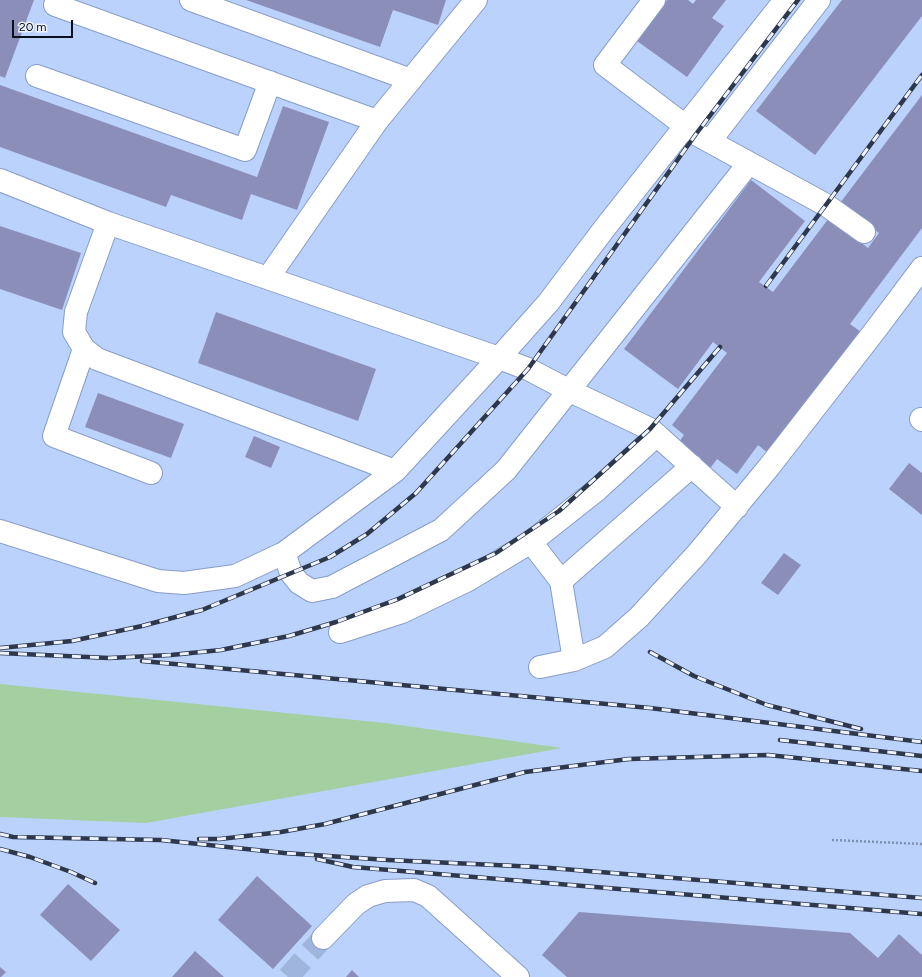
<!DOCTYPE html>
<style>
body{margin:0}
#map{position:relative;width:922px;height:977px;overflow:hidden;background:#bbd2fd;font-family:Figtree,sans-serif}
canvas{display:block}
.scale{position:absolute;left:12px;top:20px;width:61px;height:18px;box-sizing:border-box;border:2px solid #08101f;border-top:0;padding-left:5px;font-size:12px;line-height:14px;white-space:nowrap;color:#08101f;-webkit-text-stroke:3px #edf2fb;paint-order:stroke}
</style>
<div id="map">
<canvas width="922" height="977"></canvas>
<div class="scale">20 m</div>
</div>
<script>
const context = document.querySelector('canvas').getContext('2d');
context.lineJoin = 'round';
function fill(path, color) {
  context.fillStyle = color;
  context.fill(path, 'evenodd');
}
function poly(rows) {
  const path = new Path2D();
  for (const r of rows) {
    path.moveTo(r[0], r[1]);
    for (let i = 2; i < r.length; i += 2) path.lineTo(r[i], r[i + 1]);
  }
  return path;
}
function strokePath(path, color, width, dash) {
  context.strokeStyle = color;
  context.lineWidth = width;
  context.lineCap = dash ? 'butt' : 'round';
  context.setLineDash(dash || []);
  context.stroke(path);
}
const green = poly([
 [0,684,385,723,562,748,146,823,0,817]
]);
const building = poly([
 [0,0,34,0,5,78,0,76],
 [246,0,446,0,438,25,393,10,380,47],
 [667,0,688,0,693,4,696,0,726,0,712,18,724,26,687,77,637,41],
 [842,0,922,0,922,16,815,155,756,111],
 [0,85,257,177,283,106,329,122,297,210,251,194,242,220,171,195,166,207,0,147],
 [922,95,922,228,850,324,864,334,772,456,758,445,737,474,717,459,709,470,677,445,684,435,672,425,727,353,713,342,678,389,624,349,751,180,805,221,759,282,773,292,829,218,868,248,879,233,840,203],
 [0,226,81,253,62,310,0,289],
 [216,312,376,369,358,421,198,363],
 [98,393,184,424,171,458,85,427],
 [254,436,280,447,271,468,245,457],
 [909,463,922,473,922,515,889,489],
 [784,553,801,565,778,595,761,583],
 [257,876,312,926,273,969,218,920],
 [68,884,120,930,91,961,40,915],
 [579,912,850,933,878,958,899,934,922,955,922,977,567,977,542,955],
 [195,951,224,977,172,977],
 [0,967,6,972,1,977,0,977],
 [352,970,359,977,346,977]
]);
const minorTunnel = poly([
 [288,977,323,938]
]);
const path = poly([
 [832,840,922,844]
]);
const minor = poly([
 [191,0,411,80],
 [654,0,605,65,696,134,826,205,864,232],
 [55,5,377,121],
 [37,76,245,150,270,82],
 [710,141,819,0],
 [0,180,108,223,499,358,528,369,568,390,650,429,737,507],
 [108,223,76,312,74,332,84,349,97,359,395,471],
 [268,278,377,121,476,0],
 [84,349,54,436,151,473],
 [921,419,922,420],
 [0,531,158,581,184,583,235,576,284,553,395,471,499,358,548,303,604,229,785,0],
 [531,542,561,581,574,660],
 [284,553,291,573,299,583,312,591,332,587,441,530,506,470,749,163],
 [561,581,692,466],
 [340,632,402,612,468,580,531,542,598,489,657,435],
 [540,667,574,660,605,647,639,617,697,554,769,467,877,328,922,268],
 [323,938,356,904,368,896,385,891,414,890,428,896,518,977]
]);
const rail = poly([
 [766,286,922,75],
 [0,648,72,641,142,626,202,610,330,557,367,534,416,493,528,369,696,134,798,0],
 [650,652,694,676,767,705,861,729],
 [0,653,109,658,171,655,221,650,289,636,336,622,398,599,496,553,559,511,650,429,720,347],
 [142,661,650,708,922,742],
 [780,740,922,756],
 [0,834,13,837,161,840,284,853,388,860,538,867,922,898],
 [199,839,220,839,281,832,325,824,525,772,629,759,768,755,922,771],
 [0,849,30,857,71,872,95,883],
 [317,859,353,867,922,914]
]);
fill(green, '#a4cfa1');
fill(building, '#8c8eba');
strokePath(minorTunnel, '#a0b5dc', 22, [22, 11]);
strokePath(minor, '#879dc7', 24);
strokePath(path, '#7e90b2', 2.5, [2, 2]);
strokePath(minor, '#fff', 22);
strokePath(rail, '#2d384d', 4.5);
strokePath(rail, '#edf2fb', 3, [9]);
</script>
